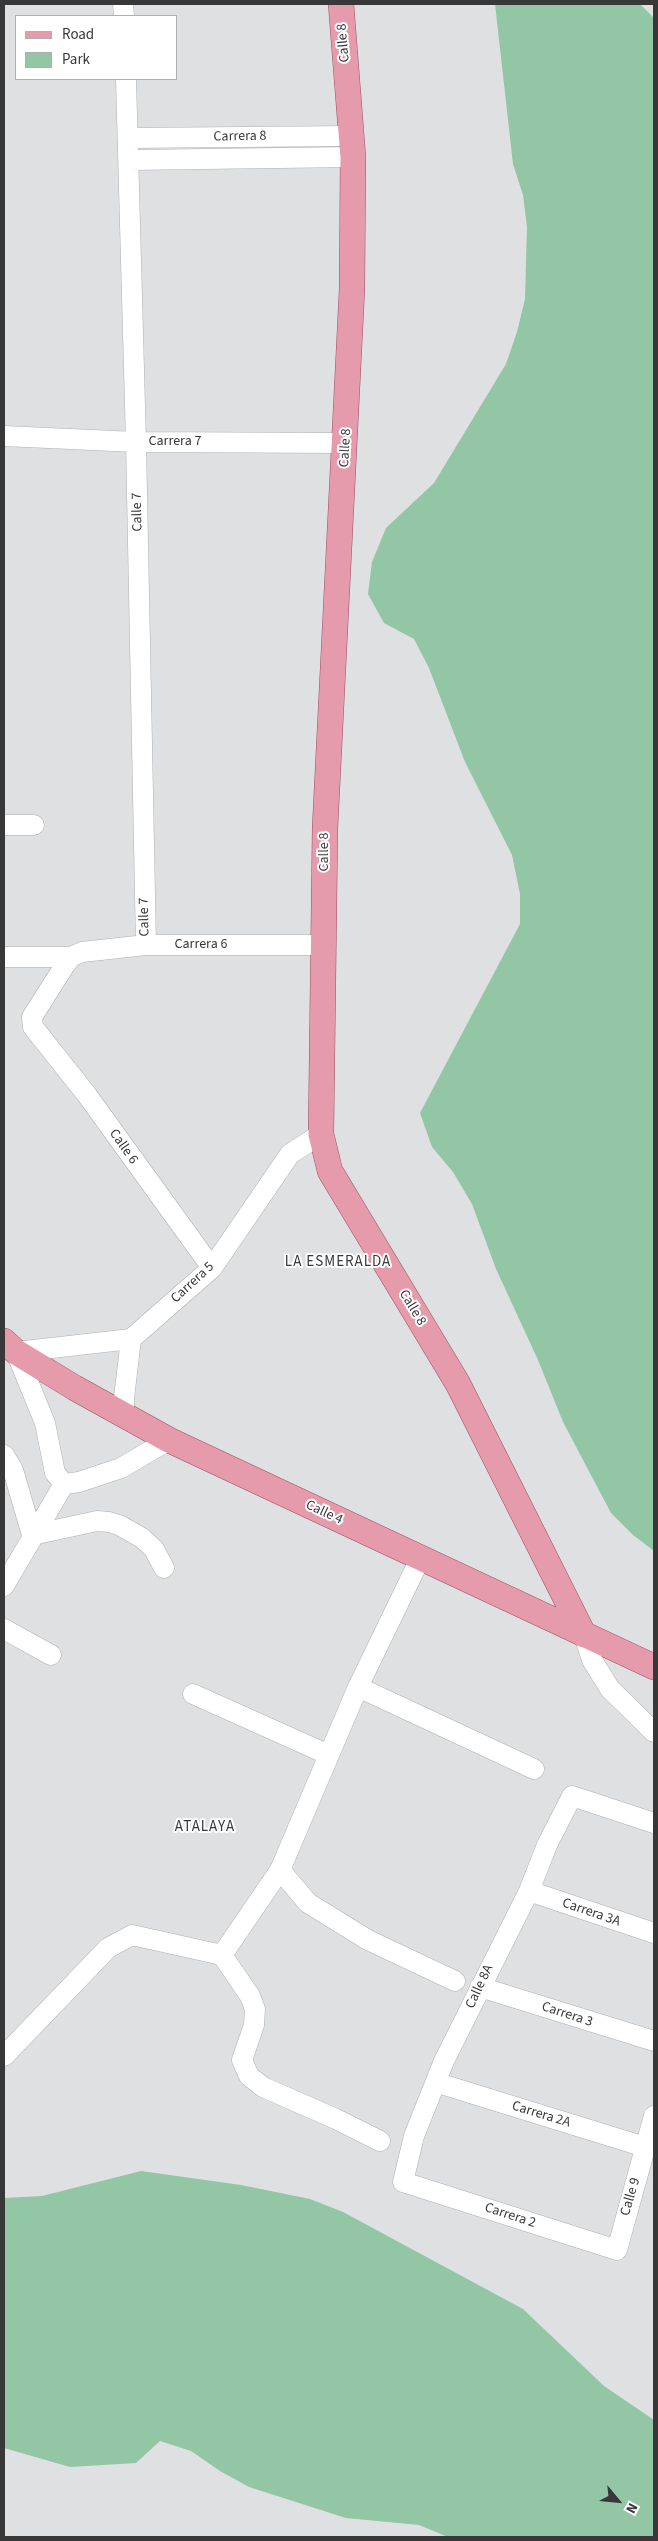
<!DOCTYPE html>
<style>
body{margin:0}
#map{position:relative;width:658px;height:2541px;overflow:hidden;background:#dfe0e2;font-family:"Source Sans 3",sans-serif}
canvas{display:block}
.frame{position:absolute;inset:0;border:5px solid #383839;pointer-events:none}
.legend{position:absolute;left:15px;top:15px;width:162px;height:65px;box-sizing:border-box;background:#fff;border:1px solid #afafb0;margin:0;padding:6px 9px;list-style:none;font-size:15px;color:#383839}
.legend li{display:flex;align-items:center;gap:10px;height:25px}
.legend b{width:25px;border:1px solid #afafb0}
.north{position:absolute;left:593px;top:2476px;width:50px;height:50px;-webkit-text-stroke:4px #fff;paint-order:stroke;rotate:118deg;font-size:14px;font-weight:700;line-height:20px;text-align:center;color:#383839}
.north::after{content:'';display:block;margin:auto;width:18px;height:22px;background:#383839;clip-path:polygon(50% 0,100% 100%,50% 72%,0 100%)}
</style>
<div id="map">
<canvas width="658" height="2541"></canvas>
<div class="frame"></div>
<ul class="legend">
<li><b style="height:6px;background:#e59bac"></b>Road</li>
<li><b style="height:14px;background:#92c6a4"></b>Park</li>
</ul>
<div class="north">N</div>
</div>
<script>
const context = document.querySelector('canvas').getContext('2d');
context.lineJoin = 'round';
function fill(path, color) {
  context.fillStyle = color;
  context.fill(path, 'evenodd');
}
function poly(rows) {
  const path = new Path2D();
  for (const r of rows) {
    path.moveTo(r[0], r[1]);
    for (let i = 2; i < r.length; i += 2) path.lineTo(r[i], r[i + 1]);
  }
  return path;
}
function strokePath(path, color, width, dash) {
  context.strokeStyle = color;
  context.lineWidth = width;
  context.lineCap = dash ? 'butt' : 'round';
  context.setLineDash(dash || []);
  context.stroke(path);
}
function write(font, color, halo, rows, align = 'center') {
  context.font = font + ' "Source Sans 3",sans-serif';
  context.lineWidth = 4;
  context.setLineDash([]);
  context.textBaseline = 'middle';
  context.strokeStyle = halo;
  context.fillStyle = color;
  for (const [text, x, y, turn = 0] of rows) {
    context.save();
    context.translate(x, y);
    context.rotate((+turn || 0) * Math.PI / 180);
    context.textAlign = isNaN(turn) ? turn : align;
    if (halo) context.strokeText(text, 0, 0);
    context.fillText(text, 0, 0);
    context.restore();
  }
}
const green = poly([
 [495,4,640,4,654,18,654,1551,633,1535,611,1513,563,1422,538,1360,496,1269,472,1204,453,1172,432,1147,420,1113,520,924,520,894,512,855,465,762,429,668,414,639,384,623,368,594,372,562,386,528,434,483,506,364,517,332,525,299,527,227,523,195,513,164],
 [141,2171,241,2185,310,2199,343,2212,523,2309,604,2386,654,2420,654,2537,448,2537,419,2525,346,2518,249,2487,220,2471,191,2451,160,2441,136,2463,70,2467,4,2448,4,2198,42,2196]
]);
const minor = poly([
 [123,4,124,16],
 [126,79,136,442,146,945],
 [128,138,352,136],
 [129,160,353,157],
 [4,436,136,442,346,443],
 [4,825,34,825],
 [4,957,71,957],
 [212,1268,87,1095,33,1027,32,1017,65,965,71,957,82,952,146,945,324,945],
 [124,1414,124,1398,131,1339],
 [4,1455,13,1470,32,1535,97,1521,109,1522,119,1525,142,1538,154,1549,164,1568],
 [64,1484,55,1473,45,1423,16,1352,131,1339,212,1268,290,1154,321,1134],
 [4,1586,64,1484,79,1482,121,1468,169,1440],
 [4,1629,51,1655],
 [584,1635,592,1660,610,1689,654,1732],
 [358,1687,534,1769],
 [193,1694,329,1755],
 [654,1823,572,1796,547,1845,529,1891,444,2061,414,2136,403,2182,617,2250,654,2116],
 [280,1870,308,1903,368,1940,455,1981],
 [529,1891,654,1933],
 [222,1955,280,1870,358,1687,420,1559],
 [480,1987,654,2041],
 [4,2056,108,1948,132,1935,222,1955,250,1996,255,2009,254,2025,242,2060,249,2076,263,2087,336,2119,380,2141],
 [438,2083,645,2147]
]);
const major = poly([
 [341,4,353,157,352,289,325,828,321,1134,330,1171,458,1384,584,1635],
 [4,1341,16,1352,75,1388,169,1440,654,1667]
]);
const streetNames = [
 ["Calle 8",344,43,-95],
 ["Carrera 8",240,137,-1],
 ["Carrera 7",175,442],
 ["Calle 8",346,448,-87],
 ["Calle 7",138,512,-91],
 ["Calle 8",325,852,-90],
 ["Calle 7",145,917,-91],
 ["Carrera 6",201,945],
 ["Calle 6",123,1147,55],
 ["Carrera 5",193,1283,-43],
 ["Calle 8",412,1308,59],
 ["Calle 4",324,1513,25],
 ["Carrera 3A",591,1913,19],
 ["Calle 8A",480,1987,-65],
 ["Carrera 3",567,2015,18],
 ["Carrera 2A",541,2115,17],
 ["Calle 9",631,2197,-74],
 ["Carrera 2",510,2216,18]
];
const neighbourhoodNames = [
 ["LA ESMERALDA",338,1263],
 ["ATALAYA",205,1828]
];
fill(green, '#92c6a4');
strokePath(minor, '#aeafb1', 21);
strokePath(major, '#9d4d5f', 26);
strokePath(minor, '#fff', 20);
strokePath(major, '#e59bac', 25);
write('14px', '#383839', '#fff', streetNames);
context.letterSpacing = '1px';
write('15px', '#383839', '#fff', neighbourhoodNames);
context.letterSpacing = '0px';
</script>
